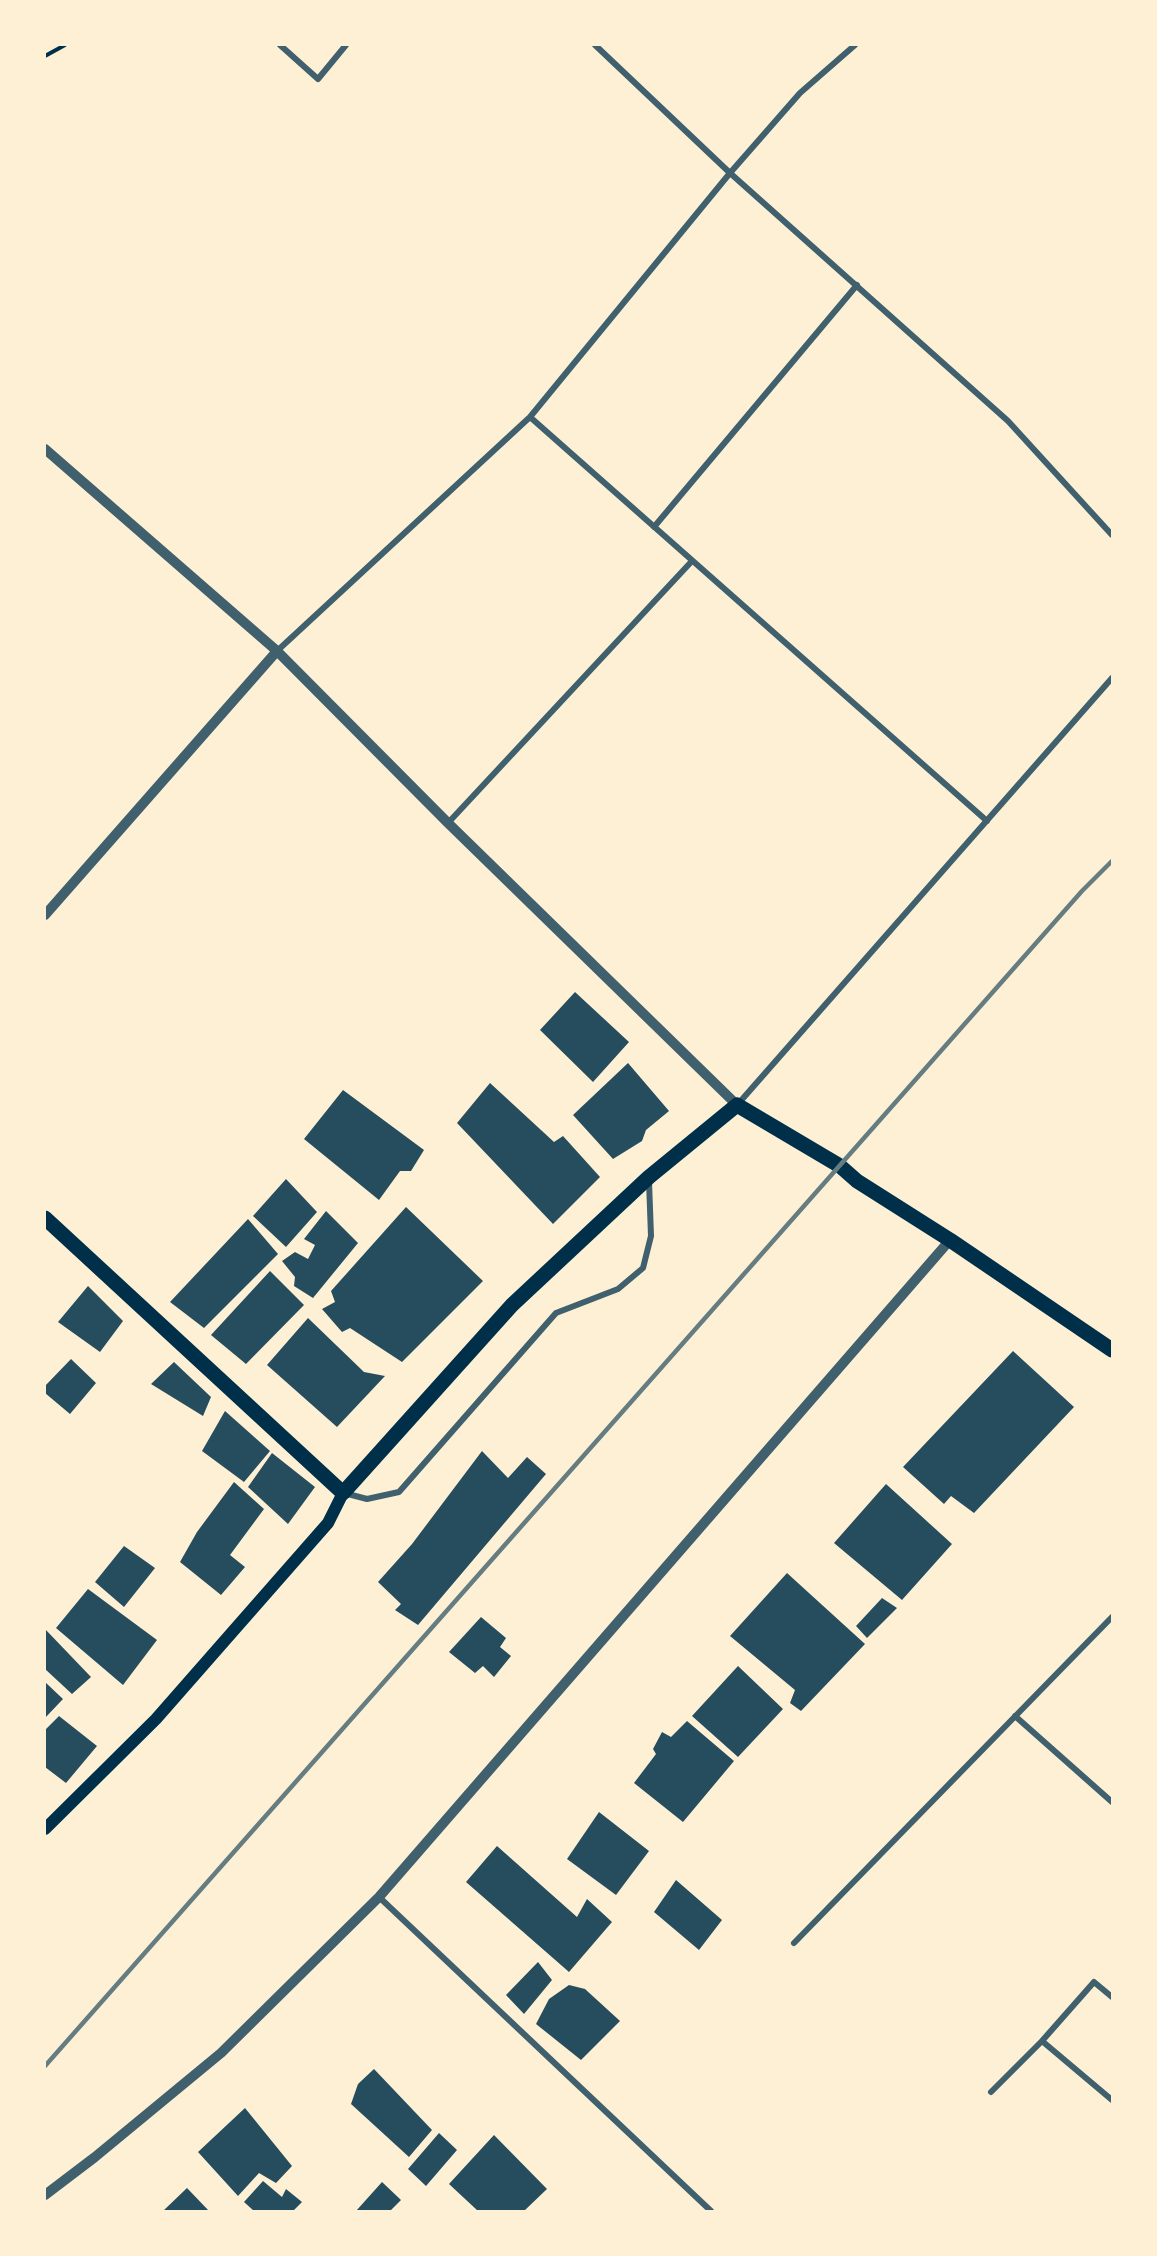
<!DOCTYPE html>
<style>
body{margin:0}
#map{position:relative;width:1157px;height:2256px;overflow:hidden;background:#fdf0d5;font-family:"Fira Sans",sans-serif}
canvas{display:block}
.frame{position:absolute;inset:0;border:46px solid #fdf0d5;pointer-events:none}
</style>
<div id="map">
<canvas width="1157" height="2256"></canvas>
<div class="frame"></div>
</div>
<script>
const context = document.querySelector('canvas').getContext('2d');
context.lineJoin = 'round';
function fill(path, color) {
  context.fillStyle = color;
  context.fill(path, 'evenodd');
}
function poly(rows) {
  const path = new Path2D();
  for (const r of rows) {
    path.moveTo(r[0], r[1]);
    for (let i = 2; i < r.length; i += 2) path.lineTo(r[i], r[i + 1]);
  }
  return path;
}
function strokePath(path, color, width, dash) {
  context.strokeStyle = color;
  context.lineWidth = width;
  context.lineCap = dash ? 'butt' : 'round';
  context.setLineDash(dash || []);
  context.stroke(path);
}
const building = poly([
 [575,992,629,1042,593,1082,540,1030],
 [628,1063,669,1111,646,1130,642,1141,613,1159,573,1115],
 [490,1083,554,1142,563,1136,600,1177,553,1224,457,1123],
 [343,1090,424,1150,411,1171,400,1171,379,1200,304,1139],
 [286,1179,317,1212,286,1247,253,1216],
 [406,1207,483,1281,402,1362,350,1328,342,1332,322,1309,335,1302,331,1291],
 [326,1211,358,1243,313,1298,294,1286,295,1277,282,1261,295,1252,308,1259,315,1245,304,1239],
 [248,1219,278,1254,204,1328,170,1302],
 [270,1271,304,1305,246,1364,211,1335],
 [88,1286,123,1321,100,1352,58,1322],
 [308,1318,364,1372,385,1376,337,1427,267,1365],
 [1013,1351,1074,1407,974,1513,951,1496,944,1504,903,1467],
 [71,1359,96,1383,70,1414,45,1393,45,1386],
 [174,1362,211,1397,203,1416,151,1384],
 [225,1411,270,1451,244,1482,202,1451],
 [482,1451,508,1478,527,1457,546,1474,418,1625,395,1610,401,1604,378,1582,412,1544],
 [272,1453,315,1487,288,1524,248,1487],
 [234,1482,264,1509,230,1555,245,1567,221,1595,180,1562,197,1532],
 [886,1484,952,1544,902,1600,834,1543],
 [124,1546,155,1568,124,1607,95,1582],
 [787,1573,865,1644,801,1711,790,1703,795,1690,730,1636],
 [88,1589,157,1640,123,1685,56,1628],
 [882,1598,897,1608,867,1638,856,1626],
 [481,1617,506,1638,500,1647,511,1656,494,1677,483,1666,475,1673,449,1652],
 [45,1629,91,1677,72,1694,45,1669],
 [738,1666,783,1709,738,1757,692,1716],
 [45,1682,63,1699,45,1718],
 [59,1716,97,1746,66,1783,45,1767,45,1730],
 [687,1721,734,1761,683,1822,634,1783,656,1754,653,1749,662,1732,671,1737],
 [599,1812,649,1851,616,1895,567,1859],
 [497,1846,577,1917,587,1899,612,1922,569,1972,466,1882],
 [676,1880,722,1920,699,1950,654,1912],
 [538,1962,552,1980,524,2014,506,1995],
 [569,1985,585,1989,620,2021,581,2060,536,2024,549,1999],
 [374,2069,432,2130,409,2157,351,2104,358,2084],
 [245,2108,292,2166,276,2183,259,2173,238,2196,198,2152],
 [439,2133,457,2150,426,2186,408,2169],
 [494,2135,547,2189,524,2211,478,2211,449,2184],
 [263,2181,282,2197,286,2189,302,2202,293,2211,254,2211,244,2202],
 [382,2182,401,2200,390,2211,356,2211],
 [187,2188,209,2211,163,2211]
]);
const path = poly([
 [45,56,65,45]
]);
const minor = poly([
 [280,45,318,79,346,45],
 [595,45,730,173,1008,421,1112,535],
 [530,417,987,821],
 [654,527,857,285],
 [277,651,530,417,730,173,800,93,855,45],
 [448,823,692,561],
 [738,1104,1112,678],
 [344,1493,367,1499,399,1492,556,1313,618,1289,643,1268,651,1236,649,1181],
 [1015,1716,1112,1802],
 [379,1897,711,2211],
 [794,1943,1112,1617],
 [1112,1997,1094,1982,1042,2041,1112,2100],
 [991,2092,1042,2041]
]);
const tertiary = poly([
 [45,449,277,651,448,823,737,1105],
 [45,915,277,651],
 [45,2195,95,2157,221,2053,379,1897,950,1240]
]);
const secondary = poly([
 [45,1829,156,1719,328,1523,343,1493]
]);
const primary = poly([
 [45,1218,343,1493,512,1305,649,1177,737,1105,840,1166,857,1181,950,1240,1112,1350]
]);
const rail = poly([
 [45,2066,1082,891,1112,861]
]);
fill(building, '#264d5e');
strokePath(path, '#003049', 4);
strokePath(minor, '#3f606c', 6);
strokePath(tertiary, '#3f606c', 10);
strokePath(secondary, '#003049', 12);
strokePath(primary, '#003049', 15);
strokePath(rail, '#657d81', 4.5);
</script>
